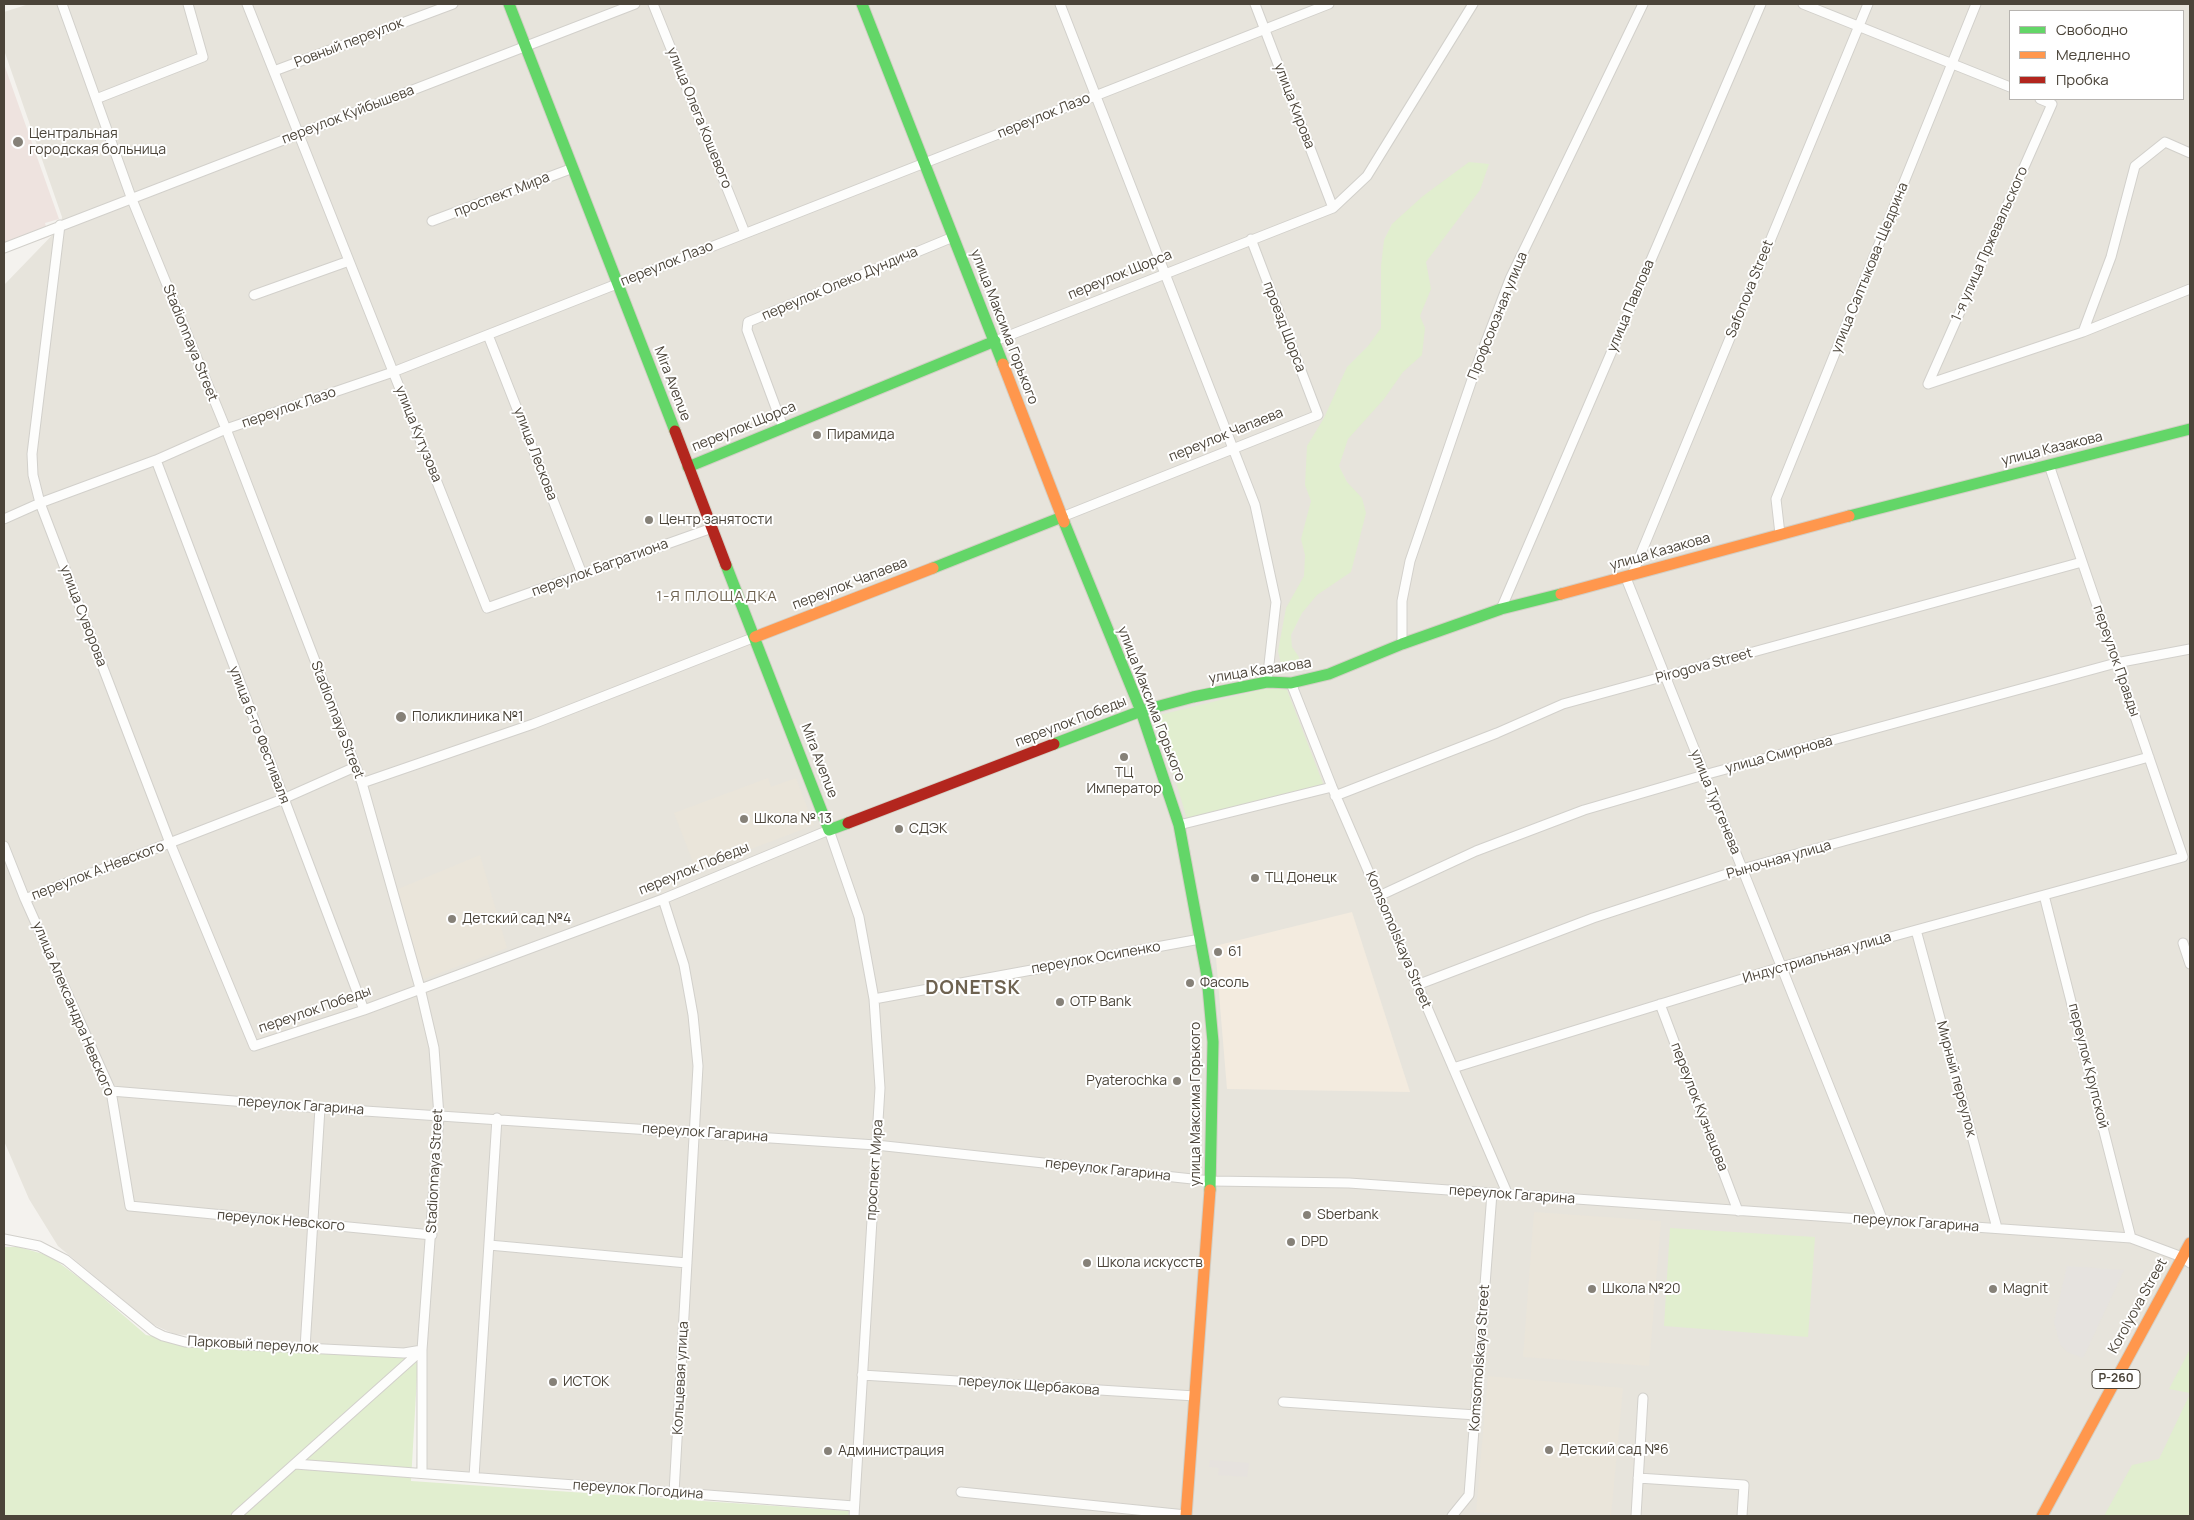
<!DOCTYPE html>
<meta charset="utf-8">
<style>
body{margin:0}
#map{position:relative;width:2194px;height:1520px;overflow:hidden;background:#f4f2ee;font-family:Manrope,sans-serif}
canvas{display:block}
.frame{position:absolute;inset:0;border:5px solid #4b4439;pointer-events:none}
.legend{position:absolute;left:2009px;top:10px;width:175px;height:90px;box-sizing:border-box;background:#fff;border:1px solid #b7b4b0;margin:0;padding:6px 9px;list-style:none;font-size:15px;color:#4b4439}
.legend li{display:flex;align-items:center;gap:10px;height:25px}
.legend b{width:25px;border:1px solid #b7b4b0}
</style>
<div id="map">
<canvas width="2194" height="1520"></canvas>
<div class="frame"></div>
<ul class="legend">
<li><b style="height:6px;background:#63d668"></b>Свободно</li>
<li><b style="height:6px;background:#ff974d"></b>Медленно</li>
<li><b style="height:6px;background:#b3261e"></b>Пробка</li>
</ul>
</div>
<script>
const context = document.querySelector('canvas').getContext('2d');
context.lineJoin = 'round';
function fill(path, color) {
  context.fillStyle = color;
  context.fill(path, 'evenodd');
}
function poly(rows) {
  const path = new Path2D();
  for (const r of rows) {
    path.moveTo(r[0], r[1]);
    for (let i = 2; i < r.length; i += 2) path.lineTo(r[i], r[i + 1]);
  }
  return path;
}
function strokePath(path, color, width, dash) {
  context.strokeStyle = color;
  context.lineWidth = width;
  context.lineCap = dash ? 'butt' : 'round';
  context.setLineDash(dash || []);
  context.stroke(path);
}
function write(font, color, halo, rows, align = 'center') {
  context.font = font + ' Manrope,sans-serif';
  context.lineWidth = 4;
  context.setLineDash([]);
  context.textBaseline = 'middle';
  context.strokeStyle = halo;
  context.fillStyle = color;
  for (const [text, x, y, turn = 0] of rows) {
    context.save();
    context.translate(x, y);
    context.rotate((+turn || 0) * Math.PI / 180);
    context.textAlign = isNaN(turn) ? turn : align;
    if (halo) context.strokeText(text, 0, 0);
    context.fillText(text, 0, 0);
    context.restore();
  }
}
const residential = poly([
 [29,4,2190,4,2190,1516,851,1516,851,1509,416,1478,420,1356,174,1334,152,1324,58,1246,29,1199,4,1141,4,285,61,226,62,217,4,50,4,12],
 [2010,11,2183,11,2183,99,2010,99]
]);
const commercial = poly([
 [1352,912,1410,1092,1227,1089,1215,946]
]);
const industrial = poly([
 [1210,1460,1249,1463,1247,1477,1218,1475,1219,1468,1209,1467]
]);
const education = poly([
 [768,778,771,787,796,778,814,825,696,870,674,813],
 [480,855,507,948,421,980,398,889],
 [1534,1212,1661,1221,1649,1366,1523,1357],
 [1488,1376,1623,1388,1611,1516,1523,1516,1476,1512]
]);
const medical = poly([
 [4,64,59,219,45,223,49,237,4,252]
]);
const green = poly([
 [1469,162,1489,164,1480,190,1426,262,1431,289,1420,316,1425,328,1422,355,1403,372,1384,399,1348,439,1339,466,1347,482,1362,498,1366,513,1351,572,1317,595,1302,613,1291,635,1292,647,1299,657,1298,666,1291,671,1281,664,1278,651,1286,608,1304,576,1305,555,1301,539,1311,501,1305,485,1307,446,1324,418,1347,367,1368,346,1381,328,1381,266,1384,240,1392,224,1423,196],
 [1276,686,1287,690,1324,786,1187,819,1156,716],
 [1670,1228,1815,1237,1808,1337,1664,1326],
 [4,1247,19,1247,50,1256,86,1283,146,1335,184,1342,418,1359,411,1481,849,1511,848,1516,4,1516],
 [2190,1349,2190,1393,2169,1389],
 [2190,1394,2190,1516,2104,1516,2132,1465,2159,1459]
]);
const parking = poly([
 [2067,1266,2124,1270,2083,1358,2067,1352,2060,1344,2054,1322]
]);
const street = poly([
 [62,4,131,197,226,429,362,783,420,988,434,1048,439,1116,422,1350,422,1473],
 [247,4,487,608,712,528],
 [653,4,745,233],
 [1060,4,1255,505,1276,602,1267,682],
 [1255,4,1333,208],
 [1803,4,2010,87],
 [274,71,453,4],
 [96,99,203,57,188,4],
 [432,221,573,168],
 [60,225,32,454,33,475,40,503,170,843,254,1046,364,1010,663,899,829,830,859,917,874,999,880,1088,854,1516],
 [4,248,635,4],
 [254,295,349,261],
 [2083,332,2111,257,2135,166,2165,142,2190,153],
 [488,335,582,574],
 [995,341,1333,208,1367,176,1473,4],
 [1928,384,2052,104,2040,99],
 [1928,384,2083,332,2190,289],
 [783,427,747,330,748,322,953,237],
 [156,460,364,1010],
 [1062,517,1318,415,1251,239],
 [4,519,40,503,156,460,226,429,393,372,1329,4],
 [1780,534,1776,499,1976,4],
 [1632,575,1868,4],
 [1626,578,1883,1221],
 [1501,609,1761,4],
 [1402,644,1402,601,1410,561,1477,365,1510,279,1643,4],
 [1291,683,1332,787,1508,1195],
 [362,783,533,724,755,637],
 [1335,796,1497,733,1563,704,2082,562],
 [1179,825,1332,787],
 [4,846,25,899,111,1091,130,1206,432,1235],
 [2044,895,2131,1238],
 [1379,896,1476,851,1584,810,1704,775,2116,663,2190,649],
 [25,899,283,799,355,767],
 [663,899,684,965,693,1015,698,1066,674,1493],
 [1916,930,1997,1228],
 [2183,943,2190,964],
 [1417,985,1593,918,1742,869,2149,757],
 [874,999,1200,939],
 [1660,1004,1738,1211],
 [1453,1068,1781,967,2183,857,2049,465],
 [111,1091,320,1108,876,1145,1211,1181,1349,1183,2131,1238,2182,1257,2190,1263],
 [4,1239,39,1246,66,1260,153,1331,163,1336,185,1342,404,1353,422,1350],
 [489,1245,687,1263],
 [305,1348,320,1108],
 [862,1375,1195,1396],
 [1283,1402,1476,1415],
 [295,1464,854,1506],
 [474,1477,497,1118],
 [1638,1478,1744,1485,1742,1516],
 [961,1492,1186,1515],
 [236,1516,422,1350],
 [1452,1516,1469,1495,1492,1193],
 [1636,1516,1643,1398]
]);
const fast = poly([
 [509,4,675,431],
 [862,4,1003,364],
 [688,467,995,341],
 [1849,516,2190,429],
 [1064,522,1141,711,1179,825,1207,976,1213,1042,1210,1190],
 [726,565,829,830,848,823],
 [933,568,1062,517],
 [1054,744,1141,711,1193,697,1267,682,1291,683,1329,674,1402,644,1501,609,1561,594]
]);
const slow = poly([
 [1003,364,1064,522],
 [1561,594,1849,516],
 [755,637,933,568],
 [1186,1516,1210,1190],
 [2042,1516,2190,1243]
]);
const jam = poly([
 [675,431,726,565],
 [848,823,1054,744]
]);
const markers = [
 [18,142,6,"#868178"],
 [817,435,5,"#868178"],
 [649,520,5,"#868178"],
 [401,717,6,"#868178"],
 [1124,757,5,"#868178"],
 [744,819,5,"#868178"],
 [899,829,5,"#868178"],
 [1255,878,5,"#868178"],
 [452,919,5,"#868178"],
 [1218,952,5,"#868178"],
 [1190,983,5,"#868178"],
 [1060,1002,5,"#868178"],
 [1177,1081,5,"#868178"],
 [1307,1215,5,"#868178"],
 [1291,1242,5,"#868178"],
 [1087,1263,5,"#868178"],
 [1592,1289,5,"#868178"],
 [1993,1289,5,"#868178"],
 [553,1382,5,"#868178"],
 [1549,1450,5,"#868178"],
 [828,1451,5,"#868178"]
];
const shields = [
 [2116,1379,48]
];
const shieldNames = [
 ["Р-260",2116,1379]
];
const streetNames = [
 ["Ровный переулок",349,43,-21],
 ["улица Кирова",1294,106,69],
 ["переулок Куйбышева",348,115,-21],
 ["переулок Лазо",1044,116,-22],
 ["улица Олега Кошевого",699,118,68],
 ["проспект Мира",502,195,-21],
 ["1-я улица Пржевальского",1990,244,-66],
 ["переулок Лазо",667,264,-22],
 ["улица Салтыкова-Щедрина",1870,268,-68],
 ["переулок Щорса",1120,275,-22],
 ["переулок Олеко Дундича",840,284,-23],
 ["Safonova Street",1750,289,-68],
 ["улица Павлова",1631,306,-67],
 ["Профсоюзная улица",1498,316,-68],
 ["улица Максима Горького",1004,327,69],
 ["проезд Щорса",1284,327,69],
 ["Stadionnaya Street",190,343,68],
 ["Mira Avenue",672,384,69],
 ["переулок Лазо",289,408,-19],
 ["переулок Щорса",744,427,-22],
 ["улица Кутузова",418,434,68],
 ["переулок Чапаева",1226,435,-22],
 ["улица Казакова",2052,449,-14],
 ["улица Лескова",535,454,69],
 ["улица Казакова",1660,552,-16],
 ["переулок Багратиона",600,568,-20],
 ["переулок Чапаева",850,584,-21],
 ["улица Суворова",83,616,69],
 ["переулок Правды",2116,661,71],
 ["Pirogova Street",1704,666,-15],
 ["улица Казакова",1260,671,-9],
 ["улица Максима Горького",1151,704,69],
 ["Stadionnaya Street",337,720,69],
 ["переулок Победы",1071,722,-21],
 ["улица 6-го Фестиваля",259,735,69],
 ["улица Смирнова",1779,755,-15],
 ["Mira Avenue",819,761,69],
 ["улица Тургенева",1715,802,68],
 ["Рыночная улица",1779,860,-16],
 ["переулок Победы",694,869,-22],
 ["переулок А.Невского",98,871,-21],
 ["Komsomolskaya Street",1398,940,67],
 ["переулок Осипенко",1096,958,-10],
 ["Индустриальная улица",1817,958,-16],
 ["улица Александра Невского",73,1009,67],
 ["переулок Победы",315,1010,-19],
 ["переулок Крупской",2088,1066,76],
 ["Мирный переулок",1956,1079,75],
 ["улица Максима Горького",1196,1104,-90],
 ["переулок Гагарина",301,1106,4],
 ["переулок Кузнецова",1699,1107,69],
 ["переулок Гагарина",705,1133,4],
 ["проспект Мира",875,1170,-86],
 ["переулок Гагарина",1108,1170,6],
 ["Stadionnaya Street",435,1171,-87],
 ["переулок Гагарина",1512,1195,4],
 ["переулок Невского",281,1221,5],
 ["переулок Гагарина",1916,1223,4],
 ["Korolyova Street",2138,1306,-61],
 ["Парковый переулок",253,1345,3],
 ["Komsomolskaya Street",1480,1358,-86],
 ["Кольцевая улица",681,1378,-87],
 ["переулок Щербакова",1029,1386,4],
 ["переулок Погодина",638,1490,4]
];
const poiNames = [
 ["Центральная",29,134],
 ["городская больница",29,150],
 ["Пирамида",827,435],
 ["Центр занятости",659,520],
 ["Поликлиника №1",412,717],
 ["ТЦ",1124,773,"center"],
 ["Император",1124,789,"center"],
 ["Школа № 13",754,819],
 ["СДЭК",909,829],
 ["ТЦ Донецк",1265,878],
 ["Детский сад №4",462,919],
 ["61",1228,952],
 ["Фасоль",1200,983],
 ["OTP Bank",1070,1002],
 ["Pyaterochka",1167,1081,"right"],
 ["Sberbank",1317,1215],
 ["DPD",1301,1242],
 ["Школа искусств",1097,1263],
 ["Школа №20",1602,1289],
 ["Magnit",2003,1289],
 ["ИСТОК",563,1382],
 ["Детский сад №6",1559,1450],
 ["Администрация",838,1451]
];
const neighbourhoodNames = [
 ["1-Я ПЛОЩАДКА",717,597]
];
const districtNames = [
 ["DONETSK",973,989]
];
fill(residential, '#e7e4dc');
fill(commercial, '#f3ebdf');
fill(industrial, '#e6e2de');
fill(education, '#eae5da');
fill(medical, '#eee3df');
fill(green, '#e1eecf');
fill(parking, '#e6e3df');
strokePath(street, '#d2d0cb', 11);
strokePath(fast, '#d3cfc5', 13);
strokePath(slow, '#d3cfc5', 13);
strokePath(jam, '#d3cfc5', 13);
strokePath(street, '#fdfdfc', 9);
strokePath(fast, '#63d668', 11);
strokePath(slow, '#ff974d', 11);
strokePath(jam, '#b3261e', 11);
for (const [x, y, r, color] of markers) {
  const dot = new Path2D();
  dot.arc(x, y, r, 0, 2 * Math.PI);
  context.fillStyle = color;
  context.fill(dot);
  strokePath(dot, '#fff', 2);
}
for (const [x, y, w] of shields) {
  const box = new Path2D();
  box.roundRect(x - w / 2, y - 9.5, w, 19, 4);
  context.fillStyle = '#fff';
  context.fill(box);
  strokePath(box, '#4b4439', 1);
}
write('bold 12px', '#4b4439', null, shieldNames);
write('14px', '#4b4439', '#fff', streetNames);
write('14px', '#4b4439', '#fff', poiNames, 'left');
context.letterSpacing = '1px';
write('15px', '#6e6250', '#fff', neighbourhoodNames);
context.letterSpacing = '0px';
context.letterSpacing = '1px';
write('bold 19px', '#6e6250', '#fff', districtNames);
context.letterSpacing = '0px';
</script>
